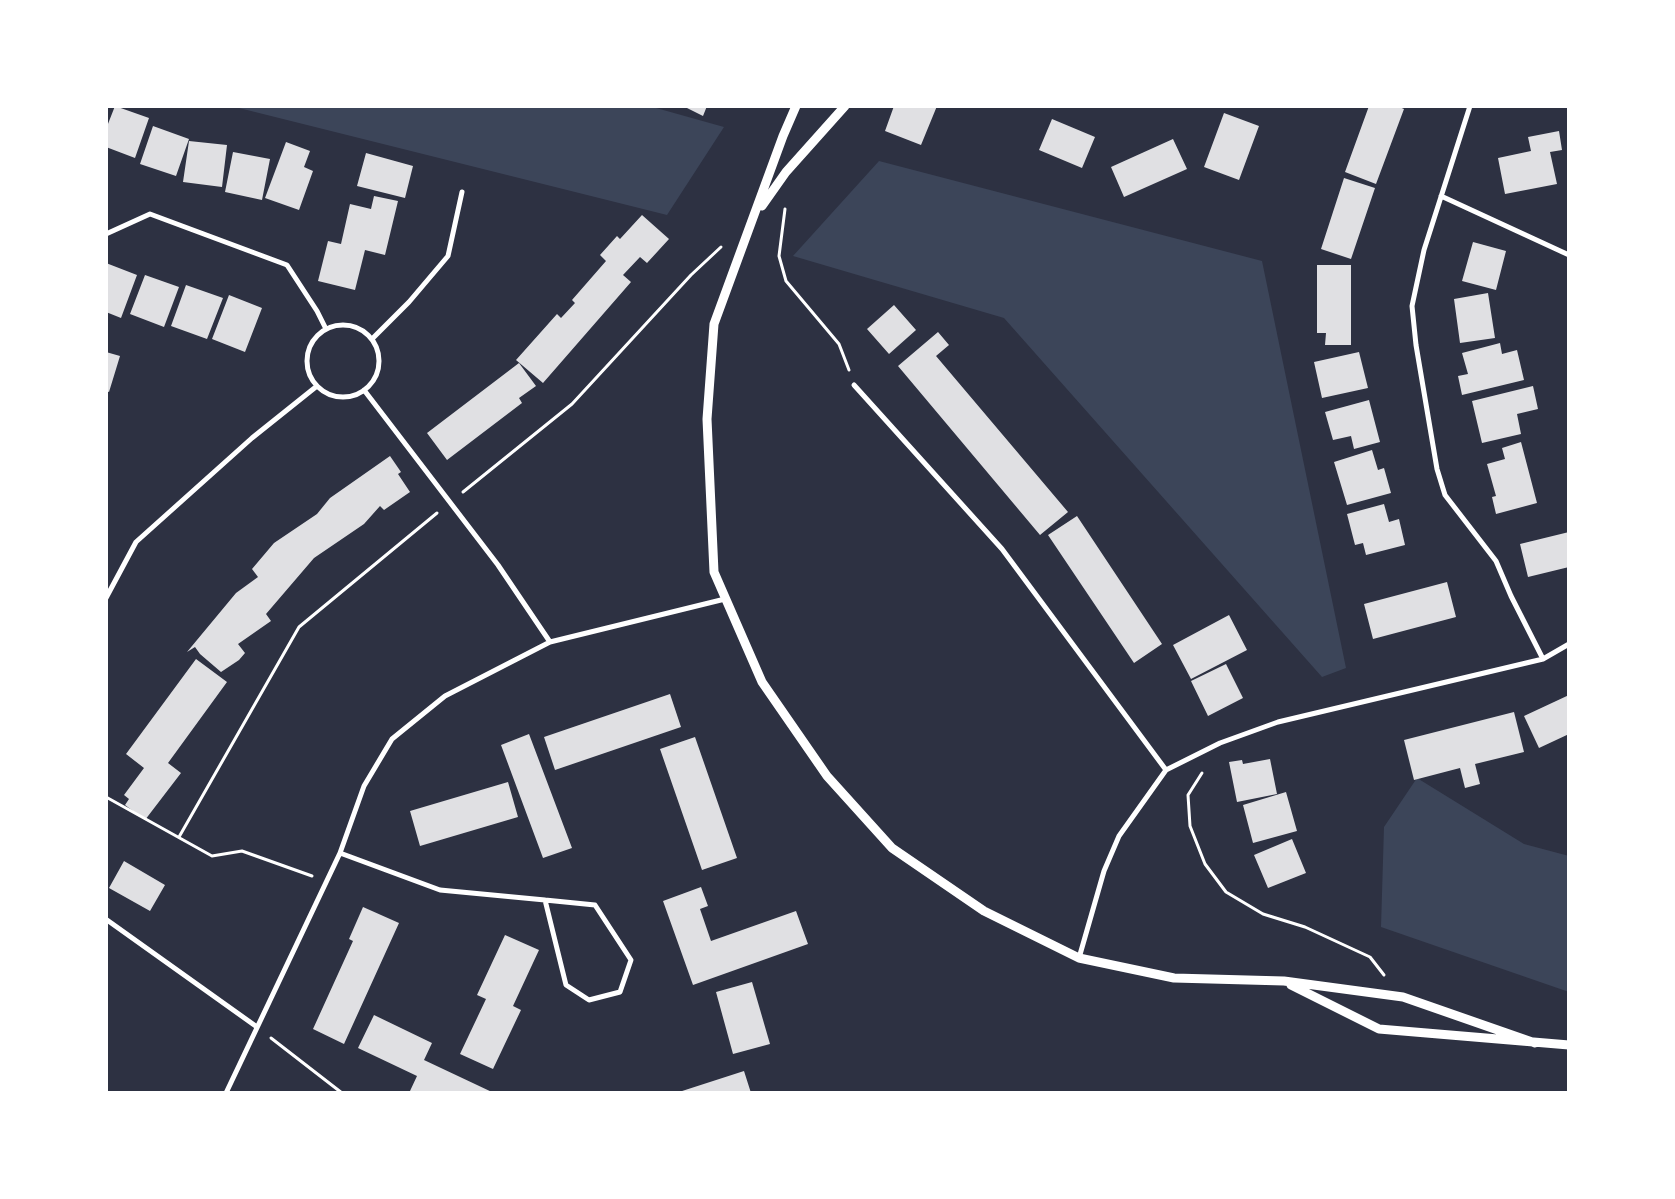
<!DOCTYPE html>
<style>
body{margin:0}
#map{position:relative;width:1675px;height:1199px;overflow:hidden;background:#2d3142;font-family:Manrope,sans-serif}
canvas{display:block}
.frame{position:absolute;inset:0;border:108px solid #fff;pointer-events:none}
</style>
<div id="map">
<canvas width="1675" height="1199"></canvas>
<div class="frame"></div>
</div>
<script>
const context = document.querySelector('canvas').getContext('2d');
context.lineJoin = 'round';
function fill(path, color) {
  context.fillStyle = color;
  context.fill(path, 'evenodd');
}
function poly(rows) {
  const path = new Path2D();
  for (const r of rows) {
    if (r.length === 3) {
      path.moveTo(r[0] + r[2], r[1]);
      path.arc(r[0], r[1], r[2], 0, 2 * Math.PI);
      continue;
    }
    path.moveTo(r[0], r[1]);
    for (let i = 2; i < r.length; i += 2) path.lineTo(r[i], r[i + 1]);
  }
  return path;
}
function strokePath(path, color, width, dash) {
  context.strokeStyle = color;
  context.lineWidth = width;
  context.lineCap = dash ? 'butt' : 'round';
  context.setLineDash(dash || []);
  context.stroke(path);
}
const green = poly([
 [231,106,649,106,724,127,667,215],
 [879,161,1262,261,1346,668,1322,677,1004,318,793,256],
 [1417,778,1524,844,1569,856,1569,992,1381,927,1384,827]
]);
const building = poly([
 [115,106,149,118,135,158,106,147,106,129],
 [683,106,707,106,703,116],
 [894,106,937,106,921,145,885,131],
 [1369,106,1397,106,1404,109,1376,184,1345,172],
 [1224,113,1259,126,1239,180,1204,167],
 [1052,119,1095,137,1082,168,1039,150],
 [153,126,189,139,176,176,140,164],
 [1559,131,1562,150,1550,152,1557,184,1505,194,1498,158,1531,151,1528,137],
 [1173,139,1187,169,1124,197,1111,167],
 [189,141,227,145,222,187,183,182],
 [286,142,310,151,304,167,313,171,299,210,265,198],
 [233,152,270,159,262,200,225,192],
 [366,153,413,166,405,198,357,186],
 [1344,178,1375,188,1351,259,1321,249],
 [374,196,398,201,385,255,365,250,355,290,318,281,328,241,341,244,350,204,371,209],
 [642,215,669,239,647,263,640,257,623,275,631,282,543,383,516,360,557,314,561,318,575,303,572,300,606,261,600,255,617,236,620,239],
 [1473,242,1506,251,1496,290,1462,281],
 [106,263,137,275,121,318,106,312],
 [1317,265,1351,265,1351,345,1325,345,1326,333,1317,333],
 [145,275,179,287,164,327,130,314],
 [186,285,223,298,207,339,171,326],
 [1488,293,1495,338,1460,343,1454,299],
 [229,295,262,308,245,352,212,339],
 [894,305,916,330,889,354,867,329],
 [938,332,949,345,936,356,1068,512,1040,535,898,366],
 [1500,343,1502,354,1517,350,1524,380,1462,395,1458,376,1468,374,1462,353],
 [106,352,120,356,109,392,106,391],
 [1359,352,1368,388,1322,398,1314,362],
 [519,363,536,386,519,398,522,403,447,460,427,433],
 [1533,386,1538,409,1517,414,1521,434,1482,443,1472,401],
 [1369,400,1380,442,1354,449,1351,436,1333,440,1325,412],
 [1521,442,1537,503,1496,514,1492,497,1496,496,1487,464,1505,459,1502,448],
 [1372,450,1378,470,1384,468,1391,493,1347,505,1334,462],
 [390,456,401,472,398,474,410,492,384,510,380,506,364,524,314,558,266,614,271,621,238,644,245,653,239,660,221,672,200,654,195,647,187,652,236,593,258,577,252,569,274,543,317,514,330,498],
 [1384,504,1389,522,1399,519,1405,545,1366,555,1363,543,1355,545,1347,514],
 [1077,516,1162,644,1134,663,1048,535],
 [1569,532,1569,567,1528,577,1520,544],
 [1447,582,1456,617,1373,639,1364,604],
 [1229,615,1247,650,1191,679,1173,645],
 [196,659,227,682,168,763,181,773,145,820,125,805,129,799,124,795,144,768,126,754],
 [1226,664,1243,698,1208,716,1191,681],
 [670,694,681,727,555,770,544,737],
 [1569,695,1569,734,1539,748,1524,716],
 [1514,712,1524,752,1475,764,1480,784,1465,788,1460,768,1414,780,1404,740],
 [529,734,572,848,543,858,501,745],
 [695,737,737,858,702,870,660,749],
 [1270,759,1277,794,1237,802,1229,762,1242,760,1243,764],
 [508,782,518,817,420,846,410,811],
 [1286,792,1297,831,1253,843,1243,805],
 [1292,839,1306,873,1268,888,1254,855],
 [124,861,165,885,150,911,109,888],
 [701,887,708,906,700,909,711,941,796,911,808,944,693,985,663,901],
 [363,907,399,923,344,1044,313,1029,353,941,349,939],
 [505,935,539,950,513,1006,521,1010,493,1069,460,1054,486,999,477,995],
 [752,982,770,1044,733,1054,716,992],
 [374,1015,432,1043,424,1060,494,1093,413,1093,410,1091,417,1076,358,1048],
 [744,1071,751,1093,679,1093,679,1092]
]);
const path = poly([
 [785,209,779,256,786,281,839,344,849,370],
 [463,492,572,404,691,275,721,247],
 [1202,773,1188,795,1190,826,1205,864,1226,892,1263,914,1305,927,1370,957,1384,975],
 [106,797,212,856,242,851,312,876],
 [179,837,299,627,437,513],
 [271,1038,342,1093]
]);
const minor = poly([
 [1470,106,1424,250,1412,306,1416,345,1437,469,1445,495,1496,561,1511,596,1543,659],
 [1441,196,1569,255],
 [106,234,150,214,287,265,317,311,326,329],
 [343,361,36],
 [372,339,409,302,448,256,462,192],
 [854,385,1002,549,1166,770],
 [364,390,498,565,550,642],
 [106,598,136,542,252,438,317,386],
 [340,853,440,890,545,900,595,905,631,960,620,992,589,1000,566,985,545,900],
 [107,920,257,1027],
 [1079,958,1104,871,1119,836,1166,770,1220,743,1278,722,1543,659,1569,644],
 [226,1093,340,853,364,786,392,739,445,696,550,642,725,599]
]);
const tertiary = poly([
 [796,106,783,136,714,324,707,419,714,572,762,682,827,776,892,848,984,911,1079,958,1174,978,1284,981,1403,997,1535,1043],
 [762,206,786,172,845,106],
 [1291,985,1379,1029,1569,1045]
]);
fill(green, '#3c4559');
fill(building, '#e0e0e3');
strokePath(path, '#fff', 3);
strokePath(minor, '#fff', 5);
strokePath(tertiary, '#fff', 9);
</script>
